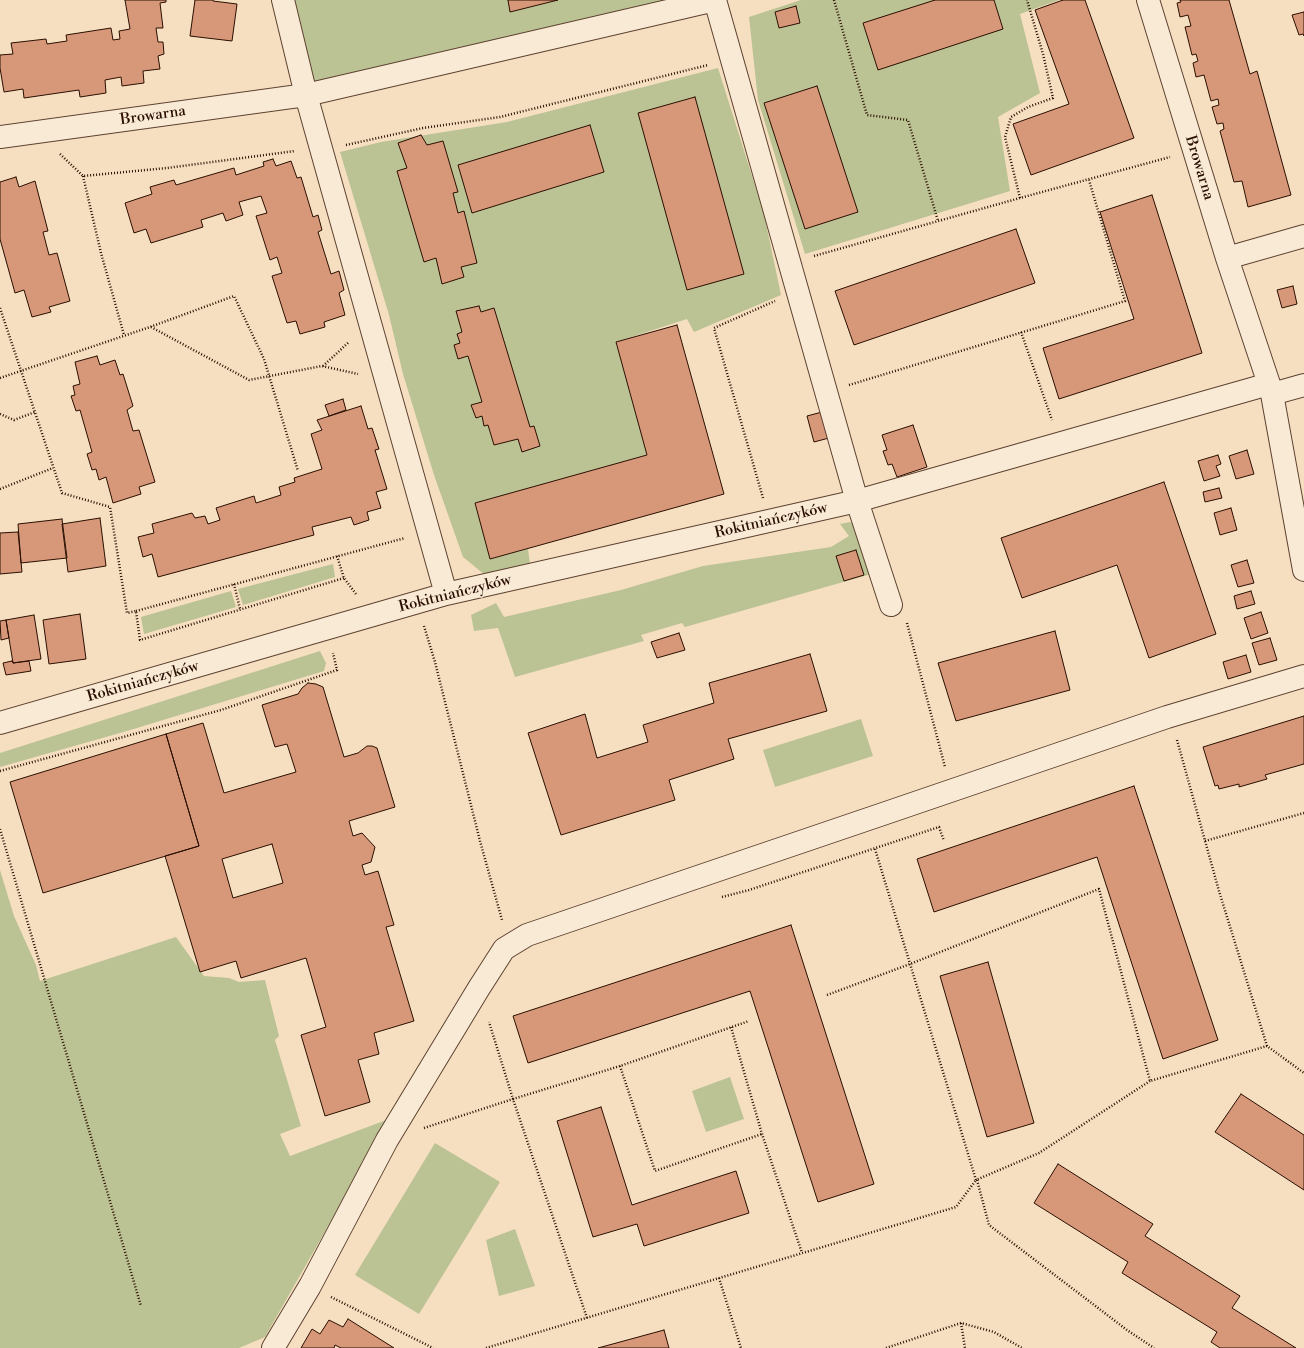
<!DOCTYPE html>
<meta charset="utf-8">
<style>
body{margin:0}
canvas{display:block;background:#f6dfc0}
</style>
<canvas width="1304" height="1348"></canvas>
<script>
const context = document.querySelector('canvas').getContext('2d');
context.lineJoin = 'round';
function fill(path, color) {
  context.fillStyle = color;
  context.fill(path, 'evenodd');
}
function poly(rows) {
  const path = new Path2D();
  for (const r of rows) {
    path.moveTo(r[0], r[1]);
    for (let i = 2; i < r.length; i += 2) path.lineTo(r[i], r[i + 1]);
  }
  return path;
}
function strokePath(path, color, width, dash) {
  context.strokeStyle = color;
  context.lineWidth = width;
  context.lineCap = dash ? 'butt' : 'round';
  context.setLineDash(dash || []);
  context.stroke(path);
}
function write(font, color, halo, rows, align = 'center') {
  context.font = font + ' "Libre Bodoni",serif';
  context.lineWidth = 3;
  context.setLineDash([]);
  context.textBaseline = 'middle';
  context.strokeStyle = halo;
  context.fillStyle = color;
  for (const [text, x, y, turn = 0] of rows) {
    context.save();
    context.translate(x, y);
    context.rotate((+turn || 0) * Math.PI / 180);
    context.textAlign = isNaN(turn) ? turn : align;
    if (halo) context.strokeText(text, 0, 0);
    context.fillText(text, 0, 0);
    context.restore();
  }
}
const green = poly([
 [283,0,715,0,306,95],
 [801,0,1059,0,1020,14,1040,93,998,117,1010,191,805,254,758,100,749,17],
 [718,68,764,214,781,295,694,332,687,319,616,342,647,455,475,503,490,559,528,549,530,564,485,575,463,557,434,475,403,374,389,315,340,152,381,142,507,122],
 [850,522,857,525,875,573,685,627,682,623,641,635,644,641,515,677,498,628,474,631,471,615,496,603,504,617,621,590,703,566,831,547,849,536,840,524],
 [333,564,335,577,243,605,238,589],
 [231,591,236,607,144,634,141,617],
 [320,651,326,663,324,671,127,731,0,767,0,753],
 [861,719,873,756,775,787,763,750],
 [0,870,14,916,36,965,40,981,176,937,204,976,229,978,239,982,265,980,279,1036,275,1040,301,1126,280,1134,290,1156,389,1119,265,1337,239,1348,0,1348],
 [730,1077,744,1119,706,1132,692,1091],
 [435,1143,500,1182,419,1314,355,1275],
 [515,1229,535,1286,499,1296,486,1240]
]);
const building = poly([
 [125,0,166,0,166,2,160,3,163,28,156,28,158,42,163,42,164,54,158,56,160,69,143,71,144,83,122,86,121,77,105,80,106,93,80,97,79,90,24,98,23,89,4,92,0,68,0,55,13,54,11,43,46,39,47,44,67,41,66,35,111,28,113,40,120,39,119,31,130,29,125,0],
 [195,0,213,0,213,1,237,4,232,41,190,36,195,0],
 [508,0,558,0,510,12,508,0],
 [935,0,994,0,1003,29,878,70,863,23,935,0],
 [1063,0,1085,0,1134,138,1031,175,1013,124,1069,104,1035,10,1063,0],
 [1180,0,1229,0,1250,74,1257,71,1291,195,1248,207,1242,181,1234,182,1220,131,1224,129,1223,123,1217,124,1212,107,1219,105,1218,99,1211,101,1204,75,1196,77,1193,63,1198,61,1196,54,1192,55,1185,27,1191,26,1188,15,1180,17,1177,3,1181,2,1180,0],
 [796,6,800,23,779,28,775,12,796,6],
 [1304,12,1304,36,1303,34,1299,35,1292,15,1304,12],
 [817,86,858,212,805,229,764,103,817,86],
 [695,97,744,274,687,290,638,113,695,97],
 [590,125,604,172,472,213,458,165,590,125],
 [421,135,427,145,443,141,458,192,453,193,458,213,464,211,477,263,461,267,464,277,442,284,436,258,424,262,397,171,407,168,398,143,421,135],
 [273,159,276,166,291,161,297,178,301,177,313,217,318,215,322,230,318,232,331,274,339,271,344,290,339,293,345,315,324,322,325,327,300,334,296,321,287,323,272,276,282,273,277,257,270,260,256,216,267,213,261,196,239,202,243,215,226,221,223,213,201,220,203,227,151,243,146,229,134,233,125,203,152,194,150,187,174,180,176,185,234,168,236,175,264,166,263,162,273,159],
 [16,177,19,187,35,181,48,231,43,232,49,255,57,253,70,301,49,307,51,312,32,317,24,290,15,293,0,239,0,182,16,177],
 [1152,195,1202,353,1059,399,1043,348,1134,319,1100,212,1152,195],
 [1016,229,1035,283,854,345,835,291,1016,229],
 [1293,286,1297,304,1282,308,1277,290,1293,286],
 [479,306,481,312,494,308,530,427,534,426,540,446,522,452,518,439,494,445,488,425,484,426,482,416,476,418,471,405,482,402,468,356,458,359,454,345,460,343,457,334,462,332,456,311,479,306],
 [677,325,724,494,490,559,475,503,647,455,616,342,677,325],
 [97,356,100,365,115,360,120,375,123,374,133,406,127,410,133,431,139,430,155,482,139,487,141,494,113,503,106,477,99,480,96,469,92,470,87,454,92,452,80,410,76,411,71,396,75,395,73,386,80,384,75,362,97,356],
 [343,399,346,410,329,416,325,405,343,399],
 [361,406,368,429,372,428,379,449,375,450,387,489,376,492,381,508,367,512,369,520,354,525,351,517,312,527,314,535,158,577,152,554,143,557,138,537,154,533,152,524,192,513,195,518,205,516,208,524,220,520,216,508,254,496,256,503,281,495,279,487,295,482,294,478,322,469,311,434,322,430,317,420,361,406],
 [822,412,829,438,814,442,807,416,822,412],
 [913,425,927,467,897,477,892,464,888,465,883,451,887,450,882,435,913,425],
 [1247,450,1254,474,1236,479,1229,456,1247,450],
 [1218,455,1221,464,1216,466,1220,476,1204,481,1198,461,1218,455],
 [1164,482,1216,634,1149,658,1117,565,1022,598,1001,538,1164,482],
 [1219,488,1222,498,1205,502,1203,492,1219,488],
 [1231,508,1237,530,1220,535,1214,513,1231,508],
 [100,518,106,566,68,572,62,524,100,518],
 [62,519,67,558,21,563,18,524,62,519],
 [18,532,22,572,0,574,0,533,18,532],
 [856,550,864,575,844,581,836,556,856,550],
 [1247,560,1254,583,1238,587,1231,565,1247,560],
 [1251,591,1255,604,1237,609,1234,596,1251,591],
 [1261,612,1268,633,1251,639,1244,618,1261,612],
 [80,614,86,659,49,664,43,620,80,614],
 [34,615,41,659,13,663,6,620,34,615],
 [6,620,9,638,1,640,0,621,6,620],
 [1055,631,1070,690,956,721,938,663,1055,631],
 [679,633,685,650,657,658,651,642,679,633],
 [1270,638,1277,660,1259,665,1252,643,1270,638],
 [810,654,827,711,728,739,734,759,669,780,675,800,561,835,528,733,585,714,597,758,648,742,643,725,714,703,709,683,810,654],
 [1246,655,1251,672,1228,679,1223,662,1246,655],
 [12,661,13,663,29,661,31,671,6,675,3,663,12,661],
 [308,683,316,684,323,687,344,757,358,753,367,746,372,746,377,748,395,807,349,821,353,836,362,833,375,847,371,862,362,865,365,875,378,871,394,925,386,927,414,1021,374,1033,379,1054,358,1060,370,1102,325,1116,301,1035,326,1027,306,958,241,978,236,961,200,972,165,856,199,846,166,734,203,723,224,793,296,772,287,744,275,747,262,705,298,694,302,688,308,683],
 [272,844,283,883,233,898,222,859,272,844],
 [1304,716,1304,764,1265,775,1267,779,1239,787,1239,784,1219,789,1218,785,1215,786,1203,747,1304,716],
 [166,734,199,846,43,893,10,782,166,734],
 [1134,786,1218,1040,1163,1059,1097,857,934,912,917,859,1134,786],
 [791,925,874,1184,818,1202,750,991,528,1063,513,1016,791,925],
 [988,962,1034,1123,987,1137,940,976,988,962],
 [1241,1094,1304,1135,1304,1190,1215,1132,1241,1094],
 [601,1107,632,1205,736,1171,749,1213,644,1246,637,1224,593,1237,557,1121,601,1107],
 [1058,1164,1153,1224,1145,1236,1240,1296,1232,1308,1296,1348,1220,1348,1211,1342,1217,1332,1122,1273,1128,1262,1034,1203,1058,1164],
 [348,1319,394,1348,341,1348,335,1345,334,1348,301,1348,312,1329,320,1334,329,1320,343,1327,348,1319],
 [664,1330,669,1348,598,1348,664,1330]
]);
const path = poly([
 [834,0,867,115,908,120,938,221],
 [346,145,423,128,500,117,708,65],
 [60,154,83,176,167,168,295,151],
 [83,176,101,253,124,335],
 [1020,198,1005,137,1011,117,1028,107,1053,98,1043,54,1027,0],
 [814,256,1020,198,1170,157],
 [0,308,62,493,110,507,127,613,136,611,140,640,344,578],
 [151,327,249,380,322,366,358,374],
 [1021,332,1052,420],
 [323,366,349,342],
 [0,378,150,327,234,296,264,359,298,471],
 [849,385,1125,301,1089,180],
 [0,414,14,420,35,412],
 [0,489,53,468],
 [763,498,714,328,775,301],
 [337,556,344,578,356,594],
 [234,584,240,609],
 [136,611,405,538],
 [907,623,945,767],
 [424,626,435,662,480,841,502,920],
 [1177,740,1219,891,1267,1046,1304,1073],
 [0,771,221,710,337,670,333,653],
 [0,829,141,1306],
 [1205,841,1304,813],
 [875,849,976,1180,1039,1153,1150,1081],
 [722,897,749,890,939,827,944,841],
 [827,995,910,964,1099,889,1150,1081,1267,1046],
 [731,1027,762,1134,802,1253],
 [620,1066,655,1171,762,1134],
 [424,1128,513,1099,489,1022],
 [977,1180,989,1225,1127,1330,1154,1348],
 [719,1278,741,1348],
 [331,1297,433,1348],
 [587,1318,513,1099,620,1066,749,1021],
 [961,1323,965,1348],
 [486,1348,956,1207,976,1180],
 [886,1348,961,1323,994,1332,1022,1348]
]);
const minor = poly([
 [283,0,306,95,446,594],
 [715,0,857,501,891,605],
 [1148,0,1227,258,1304,236],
 [0,137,306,95,715,0],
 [1269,384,1272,394,1304,570],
 [1272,394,1304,385],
 [0,723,446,594,857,501,1269,384,1227,258],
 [273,1348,310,1286,387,1140,479,988,504,949,527,935,880,815,1167,717,1304,676]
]);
const streetNames = [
 ["Browarna",153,116,-8],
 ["Browarna",1199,168,73],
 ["Rokitniańczyków",771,521,-13],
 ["Rokitniańczyków",455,594,-14],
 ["Rokitniańczyków",143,682,-16]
];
fill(green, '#bbc293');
fill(building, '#d7987a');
strokePath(building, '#2a0e00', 1);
strokePath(minor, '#5d4230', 24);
strokePath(path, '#2a0e00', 2.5, [1, 2]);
strokePath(minor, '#f9ead6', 22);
write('15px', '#2a0e00', '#f9ead6', streetNames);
</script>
